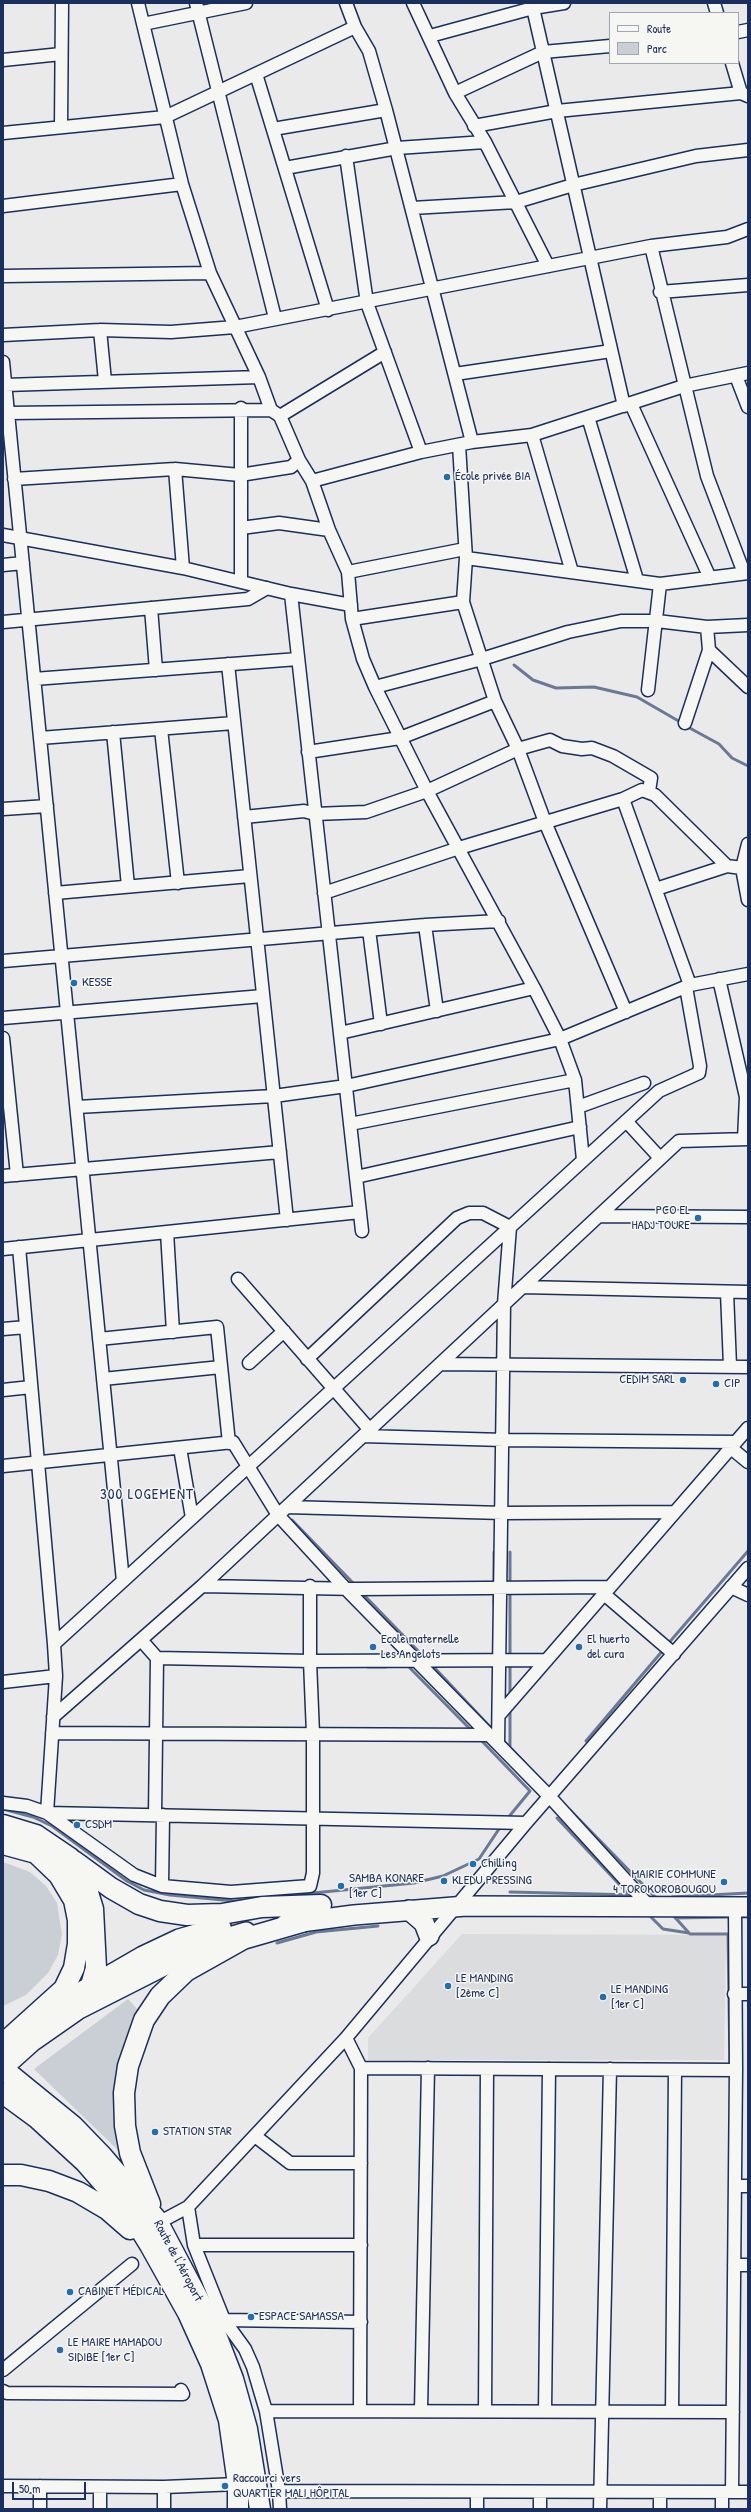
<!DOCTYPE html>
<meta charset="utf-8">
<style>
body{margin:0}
#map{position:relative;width:751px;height:2512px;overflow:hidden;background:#e9eae9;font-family:"Patrick Hand",sans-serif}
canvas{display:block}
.frame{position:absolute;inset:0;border:4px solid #1b2f5e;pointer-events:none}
.legend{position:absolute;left:609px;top:12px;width:130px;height:52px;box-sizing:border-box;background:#f6f6f2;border:1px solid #9ea6b7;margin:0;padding:5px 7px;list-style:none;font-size:12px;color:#1b2f5e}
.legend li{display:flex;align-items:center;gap:8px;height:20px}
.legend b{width:20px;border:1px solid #9ea6b7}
.scale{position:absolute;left:12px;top:2482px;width:74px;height:18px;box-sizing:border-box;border:2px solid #1b2f5e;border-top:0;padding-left:5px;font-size:12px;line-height:14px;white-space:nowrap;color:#1b2f5e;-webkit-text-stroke:3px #f6f6f2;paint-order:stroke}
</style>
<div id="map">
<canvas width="751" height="2512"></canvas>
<div class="frame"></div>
<ul class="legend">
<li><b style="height:5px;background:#f6f6f2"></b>Route</li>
<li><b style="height:11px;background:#caced5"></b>Parc</li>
</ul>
<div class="scale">50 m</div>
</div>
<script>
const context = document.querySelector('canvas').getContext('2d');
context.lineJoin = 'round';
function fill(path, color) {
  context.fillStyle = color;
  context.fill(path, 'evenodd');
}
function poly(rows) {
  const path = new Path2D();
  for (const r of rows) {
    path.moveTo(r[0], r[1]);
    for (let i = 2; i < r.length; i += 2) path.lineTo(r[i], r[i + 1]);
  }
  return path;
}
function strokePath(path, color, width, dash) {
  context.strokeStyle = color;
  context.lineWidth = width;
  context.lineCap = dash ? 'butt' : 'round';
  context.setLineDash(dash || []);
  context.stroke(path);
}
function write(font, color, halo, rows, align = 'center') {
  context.font = font + ' "Patrick Hand",sans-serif';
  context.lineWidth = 3;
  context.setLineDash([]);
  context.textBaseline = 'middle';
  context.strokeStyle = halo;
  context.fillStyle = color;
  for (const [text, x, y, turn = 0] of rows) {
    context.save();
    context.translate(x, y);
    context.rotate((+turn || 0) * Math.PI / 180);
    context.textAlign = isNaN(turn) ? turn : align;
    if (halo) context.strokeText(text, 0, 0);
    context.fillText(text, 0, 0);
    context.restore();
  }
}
const built = poly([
 [462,1934,726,1935,724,2060,368,2060,368,2038]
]);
const green = poly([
 [3,1862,30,1872,46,1886,57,1903,62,1934,58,1955,48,1973,26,1995,3,2006],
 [128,1999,141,2013,125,2157,34,2069]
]);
const stream = poly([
 [514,665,533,680,556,688,594,687,637,697,682,723],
 [686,726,719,744,732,758,748,766],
 [292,1520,355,1585],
 [510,1585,510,1552],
 [494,1586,494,1552],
 [510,1590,510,1657],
 [361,1592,424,1657],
 [494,1604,494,1592],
 [667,1645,748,1551],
 [510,1662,510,1697],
 [431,1664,494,1731],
 [408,1666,472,1731],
 [368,1667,386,1667],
 [510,1708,510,1747],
 [479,1738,530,1791,507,1819],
 [502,1739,525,1763],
 [586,1741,664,1649],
 [3,1809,33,1817,52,1826,127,1881,144,1890,170,1895,234,1901,248,1900],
 [570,1810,657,1899],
 [557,1818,634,1900],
 [510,1892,635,1895],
 [273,1897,414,1883,443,1876,479,1859,501,1826],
 [672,1897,748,1893],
 [671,1913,690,1934,728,1934,730,2068],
 [648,1914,663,1929,689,1933],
 [738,1917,748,1917],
 [675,1918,732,1917],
 [277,1943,316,1932,378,1926]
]);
const minor = poly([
 [138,3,182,184,210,273,259,377,271,410,280,416,299,460,312,481,329,530,348,572,352,619,363,659,375,687,427,791,534,988,560,1039,575,1080,583,1160],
 [196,3,275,318],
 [346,3,355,27,369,51,386,110,472,442],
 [413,3,455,93,485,142,548,266],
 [714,3,717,13],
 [533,8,624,406],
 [143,24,246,3],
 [738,32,748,30],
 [430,36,533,8,564,3],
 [3,60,61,54],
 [732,63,741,93],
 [256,74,328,310],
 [455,93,543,52,610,46],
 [61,126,62,3],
 [474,126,557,111,741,93,748,96],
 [273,129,386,110],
 [3,133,165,117,355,27],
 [346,156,367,303,421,452],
 [285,168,397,148,485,142],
 [3,206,182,184],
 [412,208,516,202,573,185,696,156,748,150],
 [651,246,707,476,744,573],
 [3,276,210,273],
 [660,292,748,285],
 [100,330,105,381],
 [3,335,100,330,171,332,235,327,651,246,727,237,748,229],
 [3,362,123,1581],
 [455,374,611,351],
 [736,376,748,407],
 [5,385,259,377],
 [631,404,710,578],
 [8,413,271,410],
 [280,416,385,352],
 [588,417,637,580],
 [532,435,572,572],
 [459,445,466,558,463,602,495,701,518,749,545,822,626,1012],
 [175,469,183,568],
 [14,479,175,469,240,475,291,467,299,460],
 [312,481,421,452,472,442,532,435,684,386,748,373],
 [241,528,279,523,329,530],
 [3,535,183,568,291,594,351,605],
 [466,558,660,584,748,573],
 [3,565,23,563],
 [348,572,465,549],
 [241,582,241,408],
 [291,594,362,1231],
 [151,608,156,670],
 [352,619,463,602],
 [3,622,248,599,267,588],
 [709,650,748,687],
 [228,664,287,1220],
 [34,679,298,659],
 [375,687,482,659,568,632,621,621,657,621,707,627,748,625],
 [648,690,660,584],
 [685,723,709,650,707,627],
 [161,729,178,883],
 [113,732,128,886],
 [40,738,234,723],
 [308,752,400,738,495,701],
 [623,799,690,985],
 [3,809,47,806],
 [244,817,304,811,315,814,366,812,427,791,518,749,550,740,562,746,582,749,592,748,613,756,651,778,649,791],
 [742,868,748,844],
 [656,889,727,866],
 [55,893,250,876],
 [324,893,459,848,623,799,642,790,655,795,727,866,742,868,748,900],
 [425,925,437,1011],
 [369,930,381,1024],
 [3,961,425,925,499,921],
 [719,979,746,1097,744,1139],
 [3,1018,263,996],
 [340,1033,534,988],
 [3,1038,17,1175],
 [77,1107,274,1096,346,1086,560,1039,690,985,748,974],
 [578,1107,644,1083],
 [626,1121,660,1158],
 [350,1124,575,1080],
 [3,1176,280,1152],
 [356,1177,580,1127],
 [599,1216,748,1217],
 [167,1232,173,1332],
 [19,1247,54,1644,56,1676,47,1813,526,1823],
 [3,1249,360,1212],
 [238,1279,370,1430],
 [522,1287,748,1292],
 [727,1292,730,1366],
 [3,1329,26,1327],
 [99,1339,217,1327,229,1443],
 [307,1359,457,1218,469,1213,483,1213,510,1227,504,1304,498,1744],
 [249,1363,284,1331],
 [441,1364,748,1367],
 [103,1379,221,1367],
 [3,1390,31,1387],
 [363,1436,504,1440,736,1442],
 [180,1448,192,1518],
 [731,1448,748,1462],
 [3,1466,233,1442,278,1515,345,1588,550,1797,650,1907],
 [287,1507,503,1513,675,1512],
 [202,1586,358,1589,609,1587],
 [731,1587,748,1595],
 [604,1594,674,1654],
 [142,1641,157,1658,155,1815],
 [54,1644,659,1091,699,1073,700,1066,686,987],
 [157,1658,310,1661,547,1660],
 [3,1682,56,1676],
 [499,1715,748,1428],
 [53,1717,202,1586,679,1141,748,1139],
 [52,1733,490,1735],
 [3,1803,27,1806,47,1813,134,1875,162,1886,231,1892,310,1886,313,1873,313,1734,310,1661,310,1586],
 [162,1886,163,1815],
 [734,1994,748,1994],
 [346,2038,361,2068,360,2410],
 [361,2068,736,2070],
 [255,2136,290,2163,361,2163],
 [735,2186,748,2186],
 [188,2207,194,2245,224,2320,245,2349,253,2367,266,2411],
 [158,2223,188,2207,346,2038,526,1823,748,1568],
 [194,2245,361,2245],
 [734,2265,748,2265],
 [224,2320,361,2322],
 [3,2370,132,2264],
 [3,2391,7,2393,183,2394,181,2390],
 [421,2410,428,2068],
 [485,2411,487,2069],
 [545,2411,549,2069],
 [672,2412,675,2070],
 [3,2486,164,2487,238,2484],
 [279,2491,748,2492],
 [477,2492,477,2509],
 [540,2492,540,2509],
 [732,2492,736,2070,735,1907],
 [40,2509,40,2486],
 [100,2509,100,2487],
 [164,2509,164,2487],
 [280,2509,279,2491,266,2411,733,2412],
 [600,2509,610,2069],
 [660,2509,660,2492],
 [722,2509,722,2492]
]);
const primary = poly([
 [409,1910,424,1923,429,1936],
 [286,1924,354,1915,466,1906,748,1907],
 [48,2011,143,1956,179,1939,221,1927],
 [75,2011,209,1943,246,1932]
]);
const trunk = poly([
 [3,1825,36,1835,70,1858,85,1883,93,1909,96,1968,88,1996,75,2011,32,2041,3,2067],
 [3,1844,36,1853,59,1875,74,1900,78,1920,78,1944,74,1968,64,1989,3,2044],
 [74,1861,111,1888,139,1904,160,1911,187,1915,222,1914,262,1907,321,1905],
 [3,2069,73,2126,102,2156,156,2219,213,2327,233,2379,247,2429,260,2509],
 [3,2093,37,2118,85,2162,132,2216,150,2245,188,2313,211,2364,229,2420,238,2484,238,2509],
 [3,2175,21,2175,49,2181,78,2192,107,2209,130,2229],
 [150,2204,130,2153,125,2126,124,2093,128,2066,144,2020,160,1996,186,1971,243,1939,302,1922]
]);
const markers = [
 [447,477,4,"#1f6fb2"],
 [74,983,4,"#1f6fb2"],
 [698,1218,4,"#1f6fb2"],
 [683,1380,4,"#1f6fb2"],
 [716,1384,4,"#1f6fb2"],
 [373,1647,4,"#1f6fb2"],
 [579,1647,4,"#1f6fb2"],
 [77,1825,4,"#1f6fb2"],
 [473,1864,4,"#1f6fb2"],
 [444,1881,4,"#1f6fb2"],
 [724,1882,4,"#1f6fb2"],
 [341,1886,4,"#1f6fb2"],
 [448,1986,4,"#1f6fb2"],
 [603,1997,4,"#1f6fb2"],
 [155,2132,4,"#1f6fb2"],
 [70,2292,4,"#1f6fb2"],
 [251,2317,4,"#1f6fb2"],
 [60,2350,4,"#1f6fb2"],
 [225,2486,4,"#1f6fb2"]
];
const poiNames = [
 ["École privée BIA",455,477],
 ["KESSE",82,983],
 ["PCO EL",690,1211,"right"],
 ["HADJ TOURE",690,1226,"right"],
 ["CEDIM SARL",675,1380,"right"],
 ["CIP",724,1384],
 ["Ecole maternelle",381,1640],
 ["Les Angelots",381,1655],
 ["El huerto",587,1640],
 ["del cura",587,1655],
 ["CSDM",85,1825],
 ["Chilling",481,1864],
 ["MAIRIE COMMUNE",716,1875,"right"],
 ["4 TOROKOROBOUGOU",716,1890,"right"],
 ["SAMBA KONARE",349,1879],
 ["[1er C]",349,1894],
 ["KLEDU PRESSING",452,1881],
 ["LE MANDING",456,1979],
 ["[2ème C]",456,1994],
 ["LE MANDING",611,1990],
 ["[1er C]",611,2005],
 ["STATION STAR",163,2132],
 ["CABINET MÉDICAL",78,2292],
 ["ESPACE SAMASSA",259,2317],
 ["LE MAIRE MAMADOU",68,2343],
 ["SIDIBE [1er C]",68,2358],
 ["Raccourci vers",233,2479],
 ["QUARTIER MALI HÔPITAL",233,2494]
];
const streetNames = [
 ["Route de l'Aéroport",178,2261,62]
];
const quarterNames = [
 ["300 LOGEMENT",147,1495]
];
fill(built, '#dadcde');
fill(green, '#caced5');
strokePath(stream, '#6c7995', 3);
strokePath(minor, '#1b2f5e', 15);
strokePath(primary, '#1b2f5e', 22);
strokePath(trunk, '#1b2f5e', 23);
strokePath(minor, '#f6f6f2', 12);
strokePath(primary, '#f6f6f2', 19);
strokePath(trunk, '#f6f6f2', 20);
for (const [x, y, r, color] of markers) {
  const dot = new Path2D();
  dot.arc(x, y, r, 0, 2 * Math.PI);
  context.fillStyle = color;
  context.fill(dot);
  strokePath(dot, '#f6f6f2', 1.5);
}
write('13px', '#1b2f5e', '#f6f6f2', poiNames, 'left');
write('13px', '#1b2f5e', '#f6f6f2', streetNames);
context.letterSpacing = '1px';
write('15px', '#1b2f5e', '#f6f6f2', quarterNames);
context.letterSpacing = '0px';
</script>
